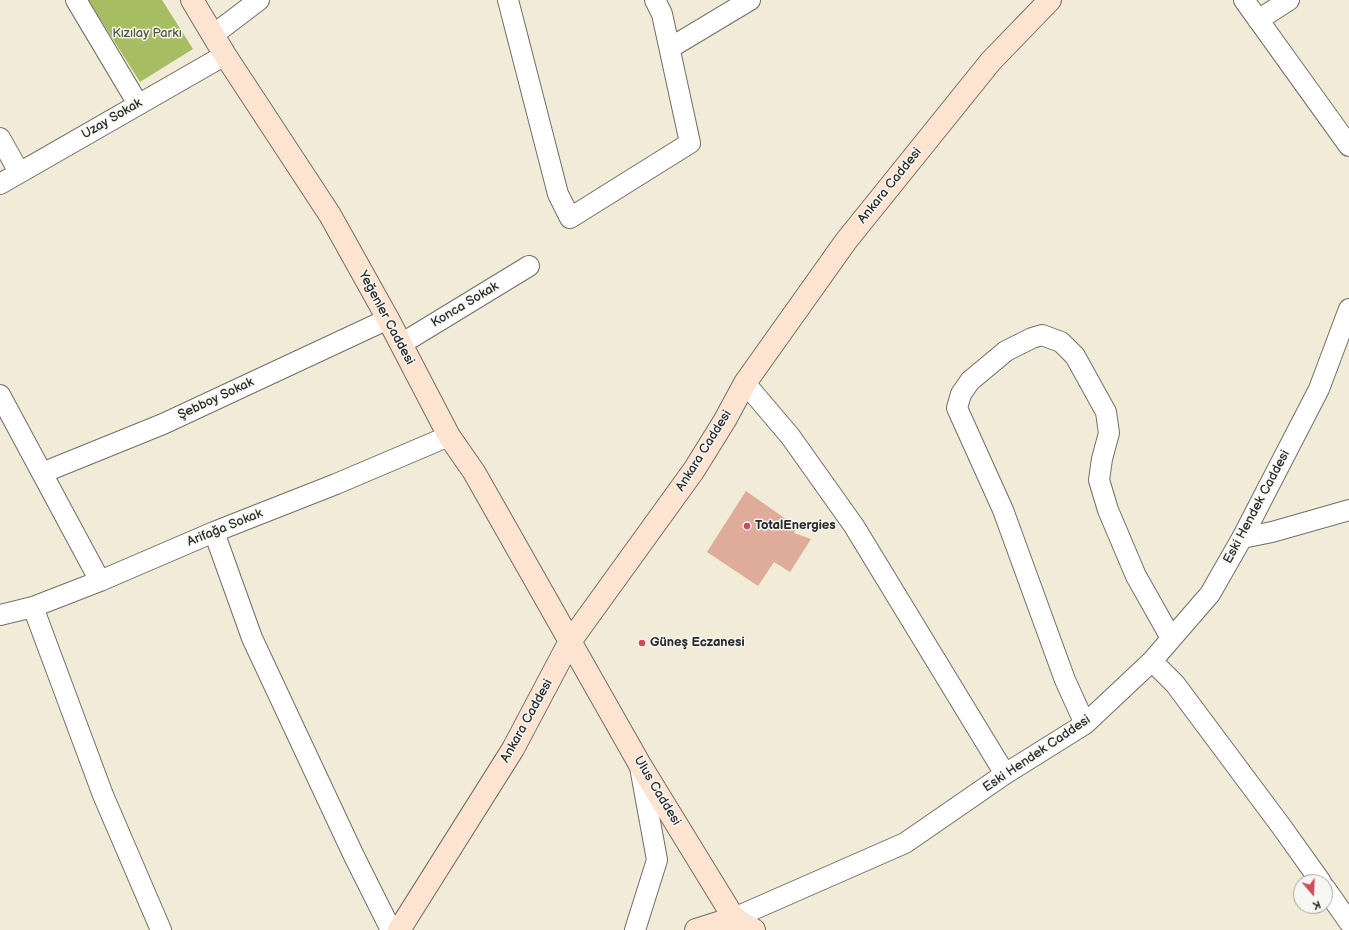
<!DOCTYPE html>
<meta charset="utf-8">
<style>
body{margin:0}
#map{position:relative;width:1349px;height:930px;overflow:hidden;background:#f1ebd8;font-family:"Balsamiq Sans",sans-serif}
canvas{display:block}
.north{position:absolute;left:1293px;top:874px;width:40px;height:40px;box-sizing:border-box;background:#f6f6f2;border:1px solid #a5a5a2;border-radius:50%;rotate:161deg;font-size:11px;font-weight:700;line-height:16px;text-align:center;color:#2b2b2b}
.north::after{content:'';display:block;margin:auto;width:14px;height:18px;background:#d1495b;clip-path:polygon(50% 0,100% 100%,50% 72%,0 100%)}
</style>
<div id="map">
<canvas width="1349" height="930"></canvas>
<div class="north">K</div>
</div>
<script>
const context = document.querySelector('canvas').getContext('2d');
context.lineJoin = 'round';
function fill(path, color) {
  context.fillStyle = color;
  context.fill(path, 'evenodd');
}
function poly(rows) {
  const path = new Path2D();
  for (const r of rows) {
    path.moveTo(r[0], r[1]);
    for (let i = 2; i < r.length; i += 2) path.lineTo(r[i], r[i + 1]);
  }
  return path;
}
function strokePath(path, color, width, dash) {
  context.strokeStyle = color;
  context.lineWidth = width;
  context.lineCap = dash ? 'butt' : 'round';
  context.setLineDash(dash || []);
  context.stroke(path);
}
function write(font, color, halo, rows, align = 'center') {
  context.font = font + ' "Balsamiq Sans",sans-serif';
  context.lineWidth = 3;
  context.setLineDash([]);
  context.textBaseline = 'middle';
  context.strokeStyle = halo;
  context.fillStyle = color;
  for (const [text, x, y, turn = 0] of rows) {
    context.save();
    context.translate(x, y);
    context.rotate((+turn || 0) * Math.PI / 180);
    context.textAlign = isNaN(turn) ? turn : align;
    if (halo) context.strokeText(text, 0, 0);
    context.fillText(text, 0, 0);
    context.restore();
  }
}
const green = poly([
 [88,0,162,0,193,49,140,82]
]);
const building = poly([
 [746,491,797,527,794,533,811,539,790,572,774,562,758,586,707,552]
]);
const street = poly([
 [76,0,138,104],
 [508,0,558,194,570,218,690,143,662,14,655,0],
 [1244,0,1349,146],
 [1258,20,1289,0],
 [213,35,259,0],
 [670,48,750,0],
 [0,138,19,172],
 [0,184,225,55],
 [401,344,529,266],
 [745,383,790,436,854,526,1005,774],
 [0,395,100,581],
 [42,473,163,424,388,319],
 [214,532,252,638,354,856,391,930],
 [1242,538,1272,532,1349,510],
 [33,607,103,795,161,930],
 [0,615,33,607,100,581,214,532,336,484,449,436],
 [1152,661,1175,684,1281,826,1321,882],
 [1085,724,1065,680,1003,510,957,408,961,394,970,381,1006,351,1032,338,1042,335,1061,342,1075,356,1106,412,1109,433,1102,459,1099,480,1108,510,1136,576,1171,638],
 [1325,888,1349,922],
 [734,918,905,843,1005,774,1085,724,1152,661,1210,594,1242,538,1319,389,1349,309],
 [635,930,657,860,640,767]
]);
const secondary = poly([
 [192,0,225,55,330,215,388,319,449,436,474,472,639,763,734,918,754,930],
 [399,930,513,749,569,643,694,470,725,420,745,383,846,241,991,61,1050,0],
 [696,930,734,918]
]);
const markers = [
 [747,526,4,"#d1495b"],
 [642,643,4,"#d1495b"]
];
const parkNames = [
 ["Kızılay Parkı",147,34]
];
const streetNames = [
 ["Uzay Sokak",112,119,-30],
 ["Ankara Caddesi",890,186,-51],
 ["Konca Sokak",465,305,-31],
 ["Yeğenler Caddesi",386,318,62],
 ["Şebboy Sokak",216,399,-25],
 ["Ankara Caddesi",704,451,-58],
 ["Eski Hendek Caddesi",1257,507,-62],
 ["Arifağa Sokak",225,528,-22],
 ["Ankara Caddesi",527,721,-61],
 ["Eski Hendek Caddesi",1037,754,-34],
 ["Ulus Caddesi",657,791,59]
];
const poiNames = [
 ["TotalEnergies",755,526],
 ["Güneş Eczanesi",650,643]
];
fill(green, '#a7bd62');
fill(building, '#dfac9a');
strokePath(street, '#706e68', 22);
strokePath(secondary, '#706e68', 24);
strokePath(street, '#fff', 20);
strokePath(secondary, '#fde4d1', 22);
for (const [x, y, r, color] of markers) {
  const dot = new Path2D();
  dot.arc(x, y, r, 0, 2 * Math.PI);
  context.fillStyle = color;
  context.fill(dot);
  strokePath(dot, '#f6f6f2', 1.5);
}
write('13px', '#50573c', '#f6f6f2', parkNames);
write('13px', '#2b2b2b', '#f6f6f2', streetNames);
write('bold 13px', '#2b2b2b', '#f6f6f2', poiNames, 'left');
</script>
